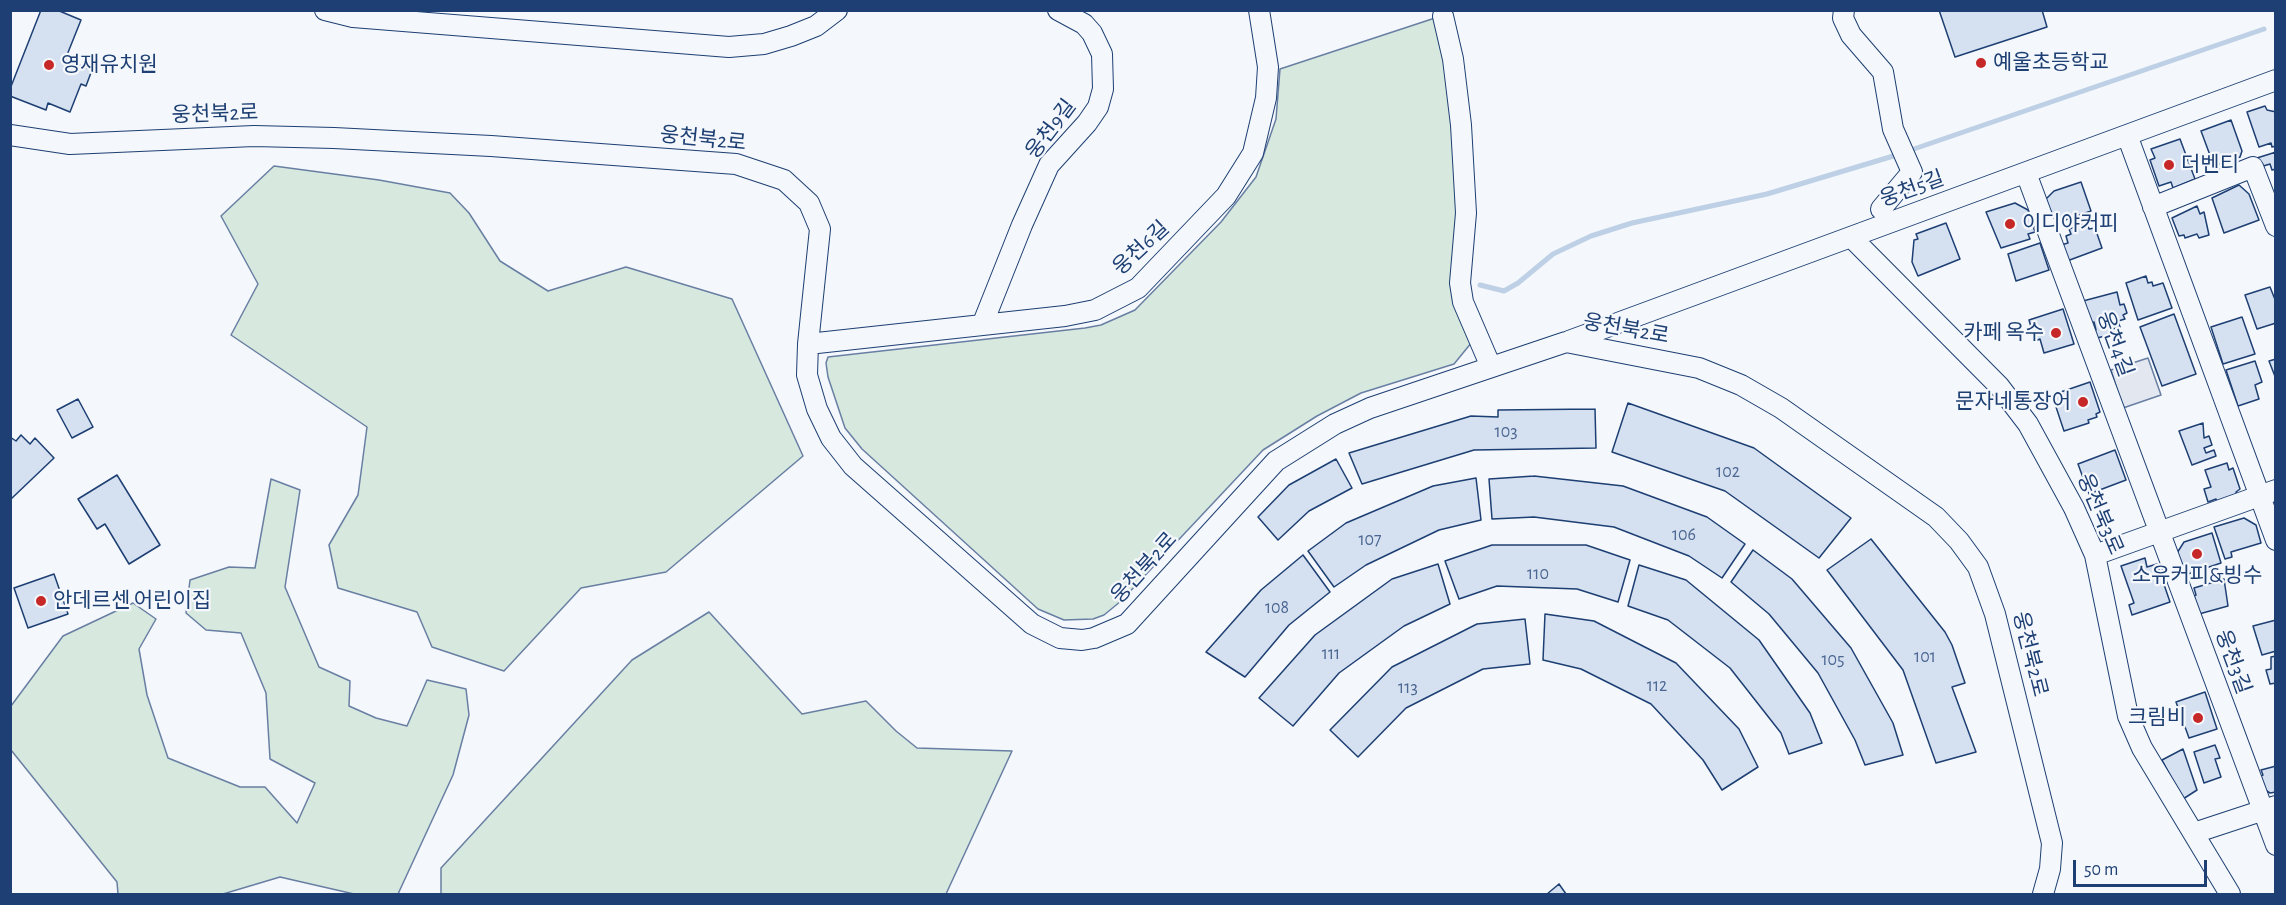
<!DOCTYPE html>
<meta charset="utf-8">
<style>
body{margin:0}
#map{position:relative;width:2286px;height:905px;overflow:hidden;background:#f4f7fb;font-family:"Alegreya Sans",sans-serif}
canvas{display:block}
.frame{position:absolute;inset:0;border:12px solid #1d3f73;pointer-events:none}
.scale{position:absolute;left:2073px;top:860px;width:134px;height:27px;box-sizing:border-box;border:3px solid #1d3f73;border-top:0;padding-left:8px;font-size:18px;line-height:21px;white-space:nowrap;color:#1d3f73;-webkit-text-stroke:4px #f4f7fb;paint-order:stroke}
</style>
<div id="map">
<canvas width="2286" height="905"></canvas>
<div class="frame"></div>
<div class="scale">50 m</div>
</div>
<script>
const context = document.querySelector('canvas').getContext('2d');
context.lineJoin = 'round';
function fill(path, color) {
  context.fillStyle = color;
  context.fill(path, 'evenodd');
}
function poly(rows) {
  const path = new Path2D();
  for (const r of rows) {
    path.moveTo(r[0], r[1]);
    for (let i = 2; i < r.length; i += 2) path.lineTo(r[i], r[i + 1]);
  }
  return path;
}
function strokePath(path, color, width, dash) {
  context.strokeStyle = color;
  context.lineWidth = width;
  context.lineCap = dash ? 'butt' : 'round';
  context.setLineDash(dash || []);
  context.stroke(path);
}
function write(font, color, halo, rows, align = 'center') {
  context.font = font + ' "Alegreya Sans","Noto Sans KR",sans-serif';
  context.lineWidth = 4.5;
  context.setLineDash([]);
  context.textBaseline = 'middle';
  context.strokeStyle = halo;
  context.fillStyle = color;
  for (const [text, x, y, turn = 0] of rows) {
    context.save();
    context.translate(x, y);
    context.rotate((+turn || 0) * Math.PI / 180);
    context.textAlign = isNaN(turn) ? turn : align;
    if (halo) context.strokeText(text, 0, 0);
    context.fillText(text, 0, 0);
    context.restore();
  }
}
const green = poly([
 [1435,18,1450,92,1472,342,1454,364,1361,393,1317,416,1263,450,1121,601,1104,615,1093,619,1064,620,1038,609,862,449,845,428,828,377,826,363,828,357,1085,328,1101,325,1135,310,1221,222,1256,177,1276,119,1280,69,1435,18],
 [274,166,379,180,450,193,469,213,500,261,548,291,626,267,732,299,803,456,666,572,581,588,504,671,432,647,417,612,338,588,329,545,358,495,367,427,231,335,258,284,221,216,274,166],
 [271,479,300,490,285,587,319,667,350,681,349,706,376,718,407,726,427,680,466,689,469,715,453,775,398,894,354,894,280,877,223,894,118,894,117,882,11,750,11,706,63,636,133,603,156,619,139,649,147,695,168,758,240,787,265,787,297,823,315,783,270,759,266,693,241,633,206,630,186,613,190,580,229,567,255,568,271,479],
 [709,612,802,714,866,701,896,731,917,748,1012,751,946,894,441,894,441,868,632,660,709,612]
]);
const parking = poly([
 [2148,358,2161,395,2123,408,2111,370,2148,358]
]);
const stream = poly([
 [1908,151,2264,29],
 [1480,285,1504,291,1518,283,1553,254,1591,236,1632,223,1767,194,1900,154]
]);
const building = poly([
 [41,10,57,10,81,20,65,60,92,70,86,86,81,84,70,112,48,103,46,110,10,96,10,89,41,10],
 [1939,10,2042,10,2047,27,1955,57,1939,10],
 [2265,106,2267,110,2276,112,2276,146,2272,147,2271,143,2259,147,2247,112,2265,106],
 [2231,120,2242,151,2240,157,2214,166,2201,131,2231,120],
 [2180,139,2195,179,2173,188,2171,182,2159,186,2150,160,2155,158,2151,149,2180,139],
 [2276,152,2276,169,2272,170,2270,164,2260,167,2257,158,2276,152],
 [2081,182,2091,211,2054,224,2046,199,2054,191,2081,182],
 [2239,185,2249,194,2259,220,2224,233,2212,198,2239,185],
 [2015,203,2028,210,2035,232,2028,234,2030,239,2001,248,1986,212,2015,203],
 [2197,206,2200,214,2204,212,2209,235,2199,238,2197,234,2185,238,2184,235,2179,236,2172,218,2197,206],
 [1946,223,1960,259,1918,276,1912,262,1914,240,1918,239,1916,234,1946,223],
 [2087,223,2089,229,2095,228,2102,248,2067,261,2061,245,2068,243,2066,236,2071,234,2069,229,2087,223],
 [2040,243,2049,270,2016,281,2008,254,2040,243],
 [2146,276,2148,283,2152,282,2153,286,2163,283,2172,308,2138,320,2126,283,2146,276],
 [2270,287,2276,302,2276,323,2257,329,2245,295,2270,287],
 [2117,292,2120,305,2124,304,2127,313,2123,315,2125,319,2118,321,2120,327,2112,329,2113,334,2093,339,2091,332,2096,330,2094,322,2090,324,2083,301,2117,292],
 [2063,309,2074,344,2044,353,2040,339,2035,341,2029,320,2063,309],
 [2174,314,2196,374,2162,386,2140,327,2174,314],
 [2242,317,2255,354,2223,364,2211,327,2242,317],
 [2276,359,2276,379,2269,361,2276,359],
 [2255,361,2262,382,2255,385,2259,399,2238,406,2226,370,2255,361],
 [2090,382,2100,412,2096,414,2097,417,2088,420,2089,423,2064,431,2052,395,2090,382],
 [78,399,93,427,72,438,57,410,78,399],
 [1628,403,1754,448,1851,518,1819,558,1725,491,1612,452,1628,403],
 [1595,409,1596,448,1474,450,1362,484,1349,453,1471,416,1498,417,1498,410,1595,409],
 [2203,423,2204,438,2209,436,2212,445,2204,448,2206,453,2214,450,2216,456,2192,465,2179,431,2203,423],
 [21,435,30,444,35,438,54,458,10,500,10,437,16,441,21,435],
 [2115,450,2126,480,2089,494,2078,464,2115,450],
 [1336,459,1352,488,1309,511,1278,540,1258,517,1289,485,1336,459],
 [2227,463,2229,470,2233,468,2240,489,2236,492,2237,496,2217,502,2216,499,2208,502,2204,489,2211,487,2205,470,2227,463],
 [117,475,160,545,129,564,105,524,97,529,78,499,117,475],
 [1534,476,1623,486,1707,517,1745,544,1722,578,1689,556,1614,527,1534,517,1492,519,1489,479,1534,476],
 [1476,478,1481,520,1439,530,1366,565,1334,587,1308,551,1346,523,1433,486,1476,478],
 [2244,518,2256,525,2261,543,2231,552,2232,557,2225,559,2214,527,2244,518],
 [2212,533,2221,563,2185,575,2177,553,2184,542,2212,533],
 [1871,539,1945,632,1952,645,1965,683,1952,687,1976,752,1936,763,1903,670,1827,570,1871,539],
 [1492,545,1586,545,1630,560,1618,602,1577,589,1497,586,1459,599,1445,561,1492,545],
 [1753,550,1792,579,1851,648,1893,723,1903,755,1865,765,1855,740,1818,673,1769,614,1731,582,1753,550],
 [1303,555,1330,592,1289,625,1245,677,1206,652,1261,590,1303,555],
 [2145,558,2147,567,2157,564,2170,602,2132,615,2129,605,2134,603,2121,566,2145,558],
 [1438,564,1450,604,1404,626,1339,673,1293,726,1259,698,1315,635,1392,579,1438,564],
 [1639,565,1686,580,1759,640,1810,713,1822,743,1789,754,1781,733,1730,668,1668,620,1628,606,1639,565],
 [54,574,68,614,28,628,14,588,54,574],
 [2224,579,2228,606,2199,614,2194,596,2196,595,2194,588,2224,579],
 [1545,614,1594,621,1676,663,1739,729,1758,767,1722,790,1703,760,1651,704,1581,669,1543,660,1545,614],
 [1525,619,1530,664,1483,669,1406,708,1358,757,1330,730,1392,667,1477,624,1525,619],
 [2276,620,2276,651,2262,655,2253,626,2276,620],
 [2276,656,2276,683,2270,684,2266,670,2271,669,2271,657,2276,656],
 [2205,692,2217,729,2189,738,2176,702,2205,692],
 [2215,745,2220,758,2215,759,2221,777,2204,783,2194,752,2215,745],
 [2183,749,2197,790,2183,799,2162,760,2183,749],
 [2276,766,2276,792,2270,793,2262,788,2258,777,2263,775,2261,770,2276,766],
 [1559,884,1566,894,1547,894,1559,884]
]);
const minor = poly([
 [325,10,353,17,729,47,764,44,791,36,816,26,837,10],
 [1844,10,1843,18,1851,35,1883,72,1893,129,1912,172,1881,209],
 [1443,16,1453,59,1461,125,1466,213,1460,283,1463,302,1491,367],
 [10,135,70,144,254,136,334,138,491,146,736,164,784,180,809,203,820,229,808,344,807,375,817,409,831,438,853,466,1032,624,1060,638,1082,640,1094,638,1127,624,1276,461,1335,424,1370,408,1566,342,1699,368,1741,385,1781,408,1936,517,1959,541,1978,567,1995,614,2052,843,2050,869,2043,894],
 [2127,135,2276,540],
 [2026,173,2276,845],
 [2153,207,2253,167,2276,226],
 [1851,237,1999,386,2028,424,2074,508,2095,555,2128,716,2142,748,2230,894],
 [983,323,1022,225,1049,165,1087,123,1098,107,1103,89,1102,54,1092,33,1084,24,1058,10],
 [1569,341,2276,80],
 [808,344,1065,316,1095,310,1138,288,1226,196,1253,153,1266,98,1268,67,1259,10],
 [2095,555,2276,490],
 [2194,833,2276,806]
]);
const markers = [
 [1981,63,6,"#c62828"],
 [49,65,6,"#c62828"],
 [2169,165,6,"#c62828"],
 [2010,224,6,"#c62828"],
 [2056,333,6,"#c62828"],
 [2083,402,6,"#c62828"],
 [2197,554,6,"#c62828"],
 [41,601,6,"#c62828"],
 [2198,718,6,"#c62828"]
];
const numberNames = [
 ["103",1506,432],
 ["102",1728,472],
 ["106",1684,535],
 ["107",1370,540],
 ["110",1538,574],
 ["108",1277,608],
 ["111",1331,654],
 ["101",1925,657],
 ["105",1833,660],
 ["112",1657,686],
 ["113",1408,688]
];
const poiNames = [
 ["예울초등학교",1993,63],
 ["영재유치원",61,65],
 ["더벤티",2181,165],
 ["이디야커피",2022,224],
 ["카페 옥수",2044,333,"right"],
 ["문자네통장어",2071,402,"right"],
 ["소유커피&빙수",2197,576,"center"],
 ["안데르센 어린이집",53,601],
 ["크림비",2186,718,"right"]
];
const streetNames = [
 ["웅천북2로",215,114,-2],
 ["웅천9길",1051,129,-53],
 ["웅천북2로",703,139,6],
 ["웅천5길",1912,189,-20],
 ["웅천6길",1141,248,-43],
 ["웅천북2로",1626,329,10],
 ["웅천4길",2115,344,70],
 ["웅천북3로",2100,514,67],
 ["웅천북2로",1144,568,-48],
 ["웅천북2로",2030,654,76],
 ["웅천3길",2233,662,70]
];
fill(green, '#d7e8df');
strokePath(green, '#687fa3', 1.5);
fill(parking, '#e3e8f0');
strokePath(parking, '#687fa3', 1.5);
strokePath(stream, '#bed0e5', 5);
fill(building, '#d5e0f0');
strokePath(building, '#1d3f73', 1.5);
strokePath(minor, '#1d3f73', 22);
strokePath(minor, '#f4f7fb', 20);
for (const [x, y, r, color] of markers) {
  const dot = new Path2D();
  dot.arc(x, y, r, 0, 2 * Math.PI);
  context.fillStyle = color;
  context.fill(dot);
  strokePath(dot, '#f4f7fb', 2);
}
write('18px', '#4b6792', null, numberNames);
write('21px', '#1d3f73', '#f4f7fb', poiNames, 'left');
write('21px', '#1d3f73', '#f4f7fb', streetNames);
</script>
